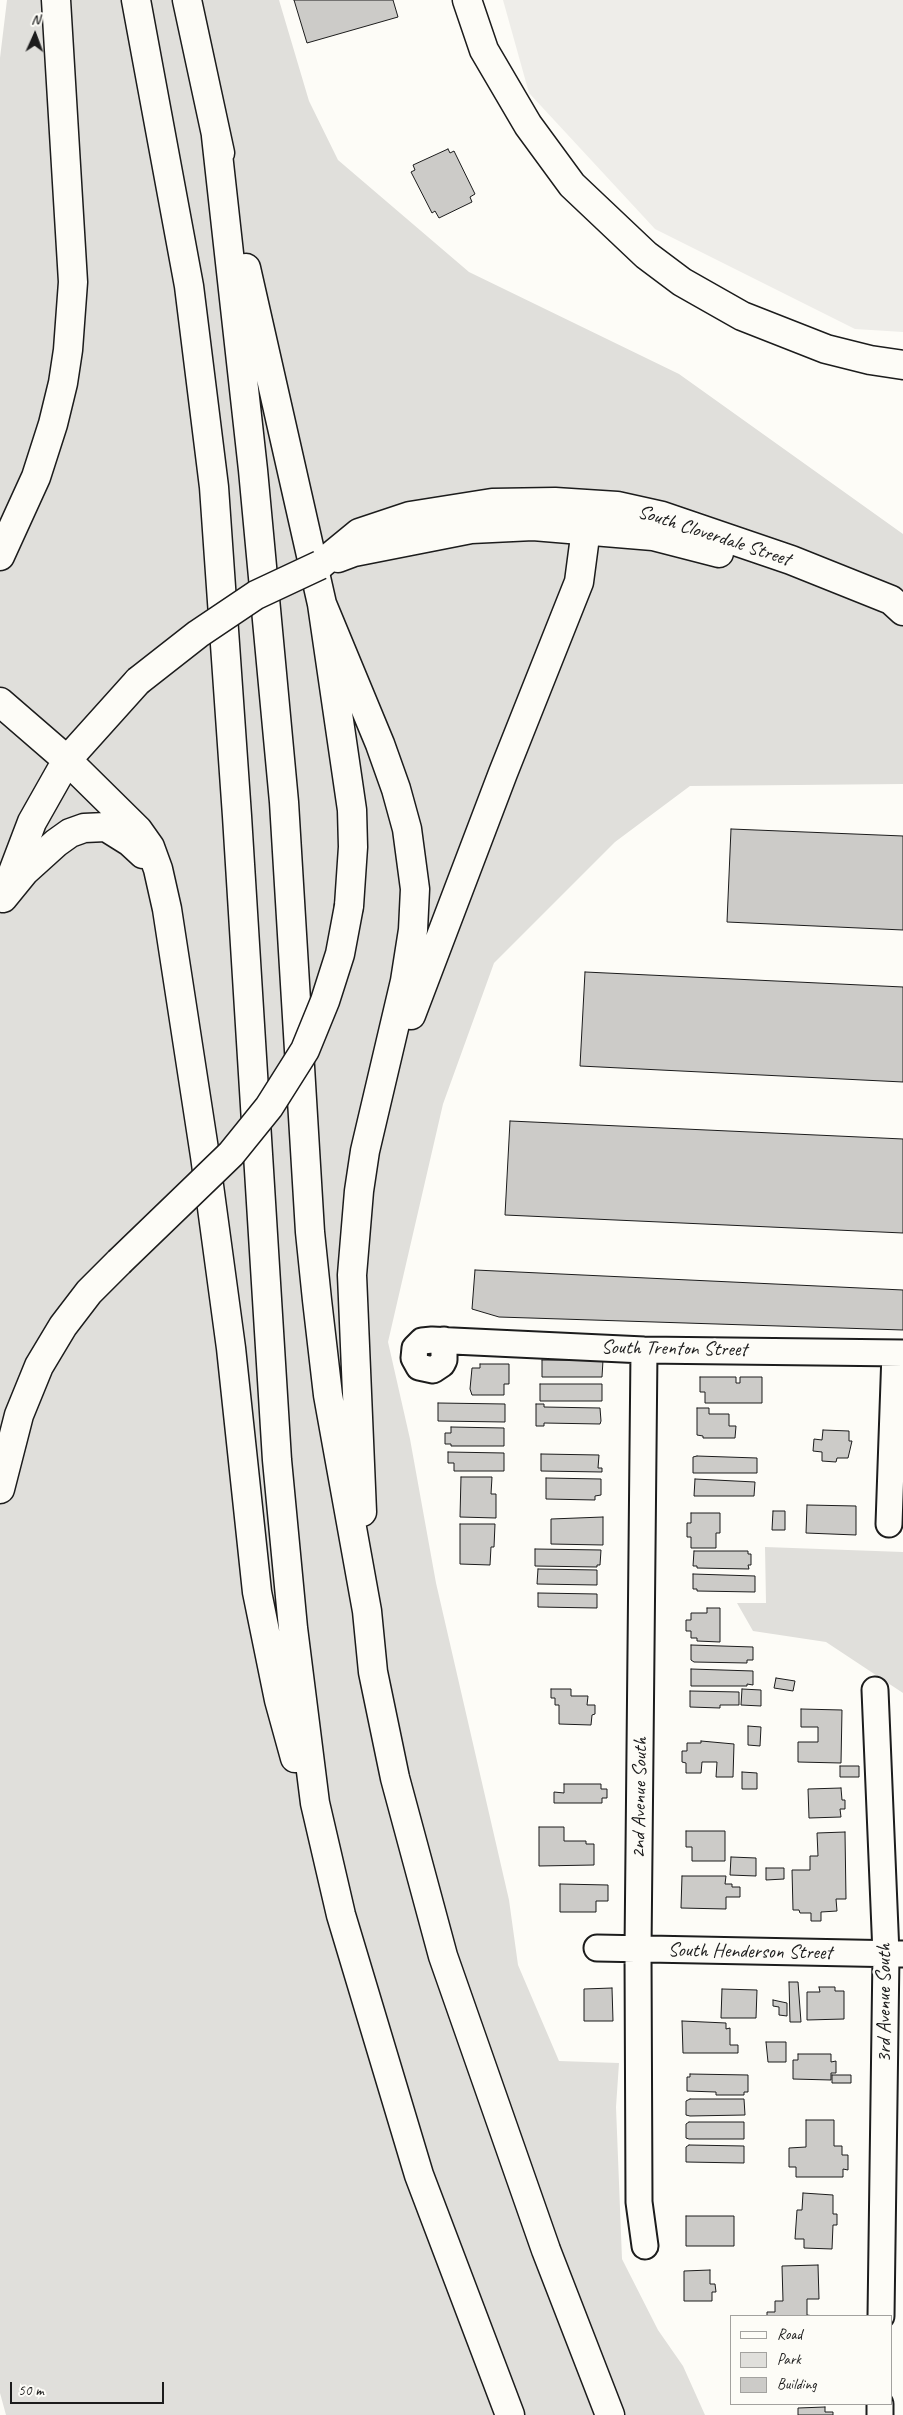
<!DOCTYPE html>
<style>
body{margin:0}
#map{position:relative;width:903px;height:2415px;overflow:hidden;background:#fdfcf7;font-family:Caveat,sans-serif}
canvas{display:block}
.legend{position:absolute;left:730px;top:2315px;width:162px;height:90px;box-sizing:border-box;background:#fdfcf7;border:1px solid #a3a29f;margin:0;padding:6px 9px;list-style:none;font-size:15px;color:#1c1c1c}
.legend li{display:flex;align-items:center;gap:10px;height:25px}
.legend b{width:25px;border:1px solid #a3a29f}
.north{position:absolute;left:10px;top:10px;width:50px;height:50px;-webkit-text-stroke:4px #fdfcf7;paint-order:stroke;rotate:2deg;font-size:14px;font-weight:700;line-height:20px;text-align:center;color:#1c1c1c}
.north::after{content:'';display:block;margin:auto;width:18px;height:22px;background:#1c1c1c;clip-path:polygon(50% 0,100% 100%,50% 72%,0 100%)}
.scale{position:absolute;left:10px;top:2382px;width:154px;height:22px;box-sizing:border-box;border:2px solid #1c1c1c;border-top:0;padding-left:6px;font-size:15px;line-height:18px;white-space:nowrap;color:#1c1c1c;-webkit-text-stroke:4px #fdfcf7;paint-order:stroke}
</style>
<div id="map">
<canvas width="903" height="2415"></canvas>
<ul class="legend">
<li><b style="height:6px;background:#fdfcf7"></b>Road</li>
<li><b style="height:14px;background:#e0dfdb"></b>Park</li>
<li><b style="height:14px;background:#cccbc8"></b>Building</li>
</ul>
<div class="north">N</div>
<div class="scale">50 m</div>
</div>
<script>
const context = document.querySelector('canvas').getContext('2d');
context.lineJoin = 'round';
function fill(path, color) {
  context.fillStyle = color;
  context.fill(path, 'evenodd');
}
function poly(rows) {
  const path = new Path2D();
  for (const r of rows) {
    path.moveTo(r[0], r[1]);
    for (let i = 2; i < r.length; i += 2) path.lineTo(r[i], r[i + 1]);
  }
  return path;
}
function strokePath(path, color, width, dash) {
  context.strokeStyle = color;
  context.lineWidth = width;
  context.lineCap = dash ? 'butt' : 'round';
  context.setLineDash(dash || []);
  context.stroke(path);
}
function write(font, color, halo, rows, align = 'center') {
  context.font = font + ' Caveat,sans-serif';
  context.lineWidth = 5;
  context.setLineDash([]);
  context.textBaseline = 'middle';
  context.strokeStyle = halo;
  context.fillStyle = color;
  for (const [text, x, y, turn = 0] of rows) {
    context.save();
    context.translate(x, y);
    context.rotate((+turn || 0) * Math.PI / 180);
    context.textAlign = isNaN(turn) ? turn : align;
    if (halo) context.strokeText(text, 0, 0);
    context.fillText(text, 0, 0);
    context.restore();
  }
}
const built = poly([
 [503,0,903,0,903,332,855,329,655,229,529,93]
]);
const green = poly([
 [7,0,279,0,309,101,338,160,469,272,679,374,903,534,903,784,690,786,615,842,494,963,443,1104,388,1342,410,1439,436,1583,509,1900,518,1965,559,2061,619,2063,616,2107,622,2259,658,2330,683,2366,705,2415,6,2415,0,2393,0,58],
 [765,1547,903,1552,903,1693,826,1642,753,1631,737,1603,766,1603]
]);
const building = poly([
 [294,0,393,0,398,17,307,43,294,0],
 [448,149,450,153,454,151,475,194,470,197,472,202,439,218,435,211,432,213,411,172,415,170,413,165,448,149],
 [731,829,903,836,903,930,727,922,731,829],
 [585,972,903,987,903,1082,580,1066,585,972],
 [510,1121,903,1139,903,1233,505,1215,510,1121],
 [475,1270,903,1290,903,1330,499,1317,472,1309,475,1270],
 [542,1360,603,1360,602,1377,542,1377,542,1360],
 [480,1364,509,1364,509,1384,504,1384,504,1395,472,1395,470,1389,472,1368,480,1368,480,1364],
 [700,1377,736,1377,736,1383,740,1383,740,1377,762,1377,762,1403,705,1403,705,1392,700,1392,700,1377],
 [540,1384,602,1384,602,1401,540,1401,540,1384],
 [438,1403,505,1404,505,1422,438,1421,438,1403],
 [536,1404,544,1404,544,1407,600,1408,601,1421,600,1424,544,1423,544,1426,536,1426,536,1404],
 [697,1408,709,1408,709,1414,729,1414,729,1426,736,1426,735,1438,703,1438,703,1436,697,1435,697,1408],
 [451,1427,504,1428,504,1446,451,1446,451,1444,445,1444,445,1433,451,1433,451,1427],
 [823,1430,849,1431,849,1441,852,1441,848,1458,837,1458,836,1462,822,1461,822,1452,813,1451,814,1439,822,1440,823,1430],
 [448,1452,504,1453,504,1471,454,1471,454,1463,448,1463,448,1452],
 [541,1454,599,1455,598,1468,602,1468,602,1472,541,1471,541,1454],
 [697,1456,757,1458,757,1473,693,1473,693,1457,697,1456],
 [461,1477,492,1477,491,1494,496,1494,496,1518,460,1517,461,1477],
 [546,1478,601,1479,601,1495,595,1496,595,1500,546,1499,546,1478],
 [695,1479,755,1482,754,1496,694,1496,695,1479],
 [807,1505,856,1506,856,1535,806,1533,807,1505],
 [773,1511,785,1511,785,1530,772,1530,773,1511],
 [691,1513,720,1513,720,1533,716,1533,716,1548,691,1548,691,1537,687,1537,687,1523,691,1523,691,1513],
 [603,1517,603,1545,551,1544,551,1519,603,1517],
 [460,1524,495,1524,494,1547,491,1547,490,1565,460,1564,460,1524],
 [535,1549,601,1550,600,1565,597,1565,597,1567,535,1566,535,1549],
 [694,1551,748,1551,748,1554,751,1554,751,1565,748,1565,749,1569,697,1568,697,1566,693,1566,694,1551],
 [538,1569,597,1570,597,1585,537,1584,538,1569],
 [693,1574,755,1576,755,1592,697,1591,697,1589,693,1589,693,1574],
 [538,1593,597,1594,597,1608,538,1607,538,1593],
 [707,1608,720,1608,720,1642,697,1641,697,1638,691,1638,691,1631,686,1631,686,1620,691,1620,691,1613,707,1613,707,1608],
 [691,1645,753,1647,753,1660,747,1660,747,1663,694,1662,691,1660,691,1645],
 [691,1669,753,1671,753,1685,747,1684,747,1686,691,1686,691,1669],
 [776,1678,795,1681,793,1691,774,1688,776,1678],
 [551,1689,571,1689,571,1696,588,1696,587,1705,595,1705,595,1714,592,1715,591,1725,559,1724,559,1705,555,1705,555,1698,551,1698,551,1689],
 [742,1689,761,1690,761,1706,741,1705,742,1689],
 [690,1691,739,1692,739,1705,720,1705,720,1708,690,1707,690,1691],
 [801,1709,842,1710,841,1763,798,1762,798,1742,818,1742,818,1727,801,1727,801,1709],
 [748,1726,761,1727,760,1746,748,1745,748,1726],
 [701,1741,734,1744,733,1777,716,1777,717,1762,702,1762,701,1773,686,1773,686,1763,682,1762,682,1751,687,1751,687,1743,701,1743,701,1741],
 [840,1766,859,1766,859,1777,840,1777,840,1766],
 [742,1772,757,1773,757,1789,742,1789,742,1772],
 [564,1784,601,1784,601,1789,607,1789,607,1798,602,1798,602,1803,554,1803,554,1792,564,1793,564,1784],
 [841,1788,842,1800,845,1800,845,1809,840,1809,841,1817,809,1818,808,1789,841,1788],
 [539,1827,564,1827,564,1841,586,1841,586,1844,594,1844,594,1865,539,1866,539,1827],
 [686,1831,725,1831,725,1861,692,1861,692,1847,686,1847,686,1831],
 [845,1832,846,1899,836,1899,837,1911,821,1912,821,1921,811,1921,811,1913,800,1913,799,1910,793,1910,792,1870,810,1870,810,1856,818,1856,817,1833,845,1832],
 [731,1857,756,1858,756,1876,730,1875,731,1857],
 [766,1868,784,1868,784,1879,766,1880,766,1868],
 [682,1876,726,1876,725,1884,732,1884,732,1887,740,1887,740,1897,726,1897,726,1909,681,1908,682,1876],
 [560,1884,608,1885,608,1901,596,1901,596,1912,560,1912,560,1884],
 [789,1982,798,1982,801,2022,790,2022,789,1982],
 [819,1987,835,1987,835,1991,844,1991,844,2019,807,2020,807,1992,820,1992,819,1987],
 [612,1988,613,2021,584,2021,584,1989,612,1988],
 [722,1989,757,1990,756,2018,721,2018,722,1989],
 [773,2000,787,2003,787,2016,779,2015,779,2007,773,2006,773,2000],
 [682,2021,726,2023,726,2029,730,2028,730,2045,738,2045,738,2053,683,2053,682,2021],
 [766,2042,786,2042,786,2062,768,2062,766,2042],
 [798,2054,831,2054,831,2062,836,2061,836,2073,831,2073,831,2080,793,2079,793,2060,798,2060,798,2054],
 [690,2074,748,2075,748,2092,744,2092,744,2095,716,2095,716,2092,687,2091,687,2077,690,2077,690,2074],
 [832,2075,851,2075,851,2083,832,2083,832,2075],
 [690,2099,744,2099,745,2115,690,2116,686,2115,686,2101,690,2099],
 [806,2120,834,2120,834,2146,842,2146,842,2155,848,2155,848,2170,843,2169,843,2177,796,2177,796,2167,789,2167,789,2148,806,2147,806,2120],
 [689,2122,744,2122,744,2139,689,2139,686,2138,686,2124,689,2122],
 [689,2145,744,2146,744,2163,686,2162,686,2147,689,2145],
 [803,2193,833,2195,833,2214,837,2214,837,2225,833,2225,832,2249,804,2248,804,2239,795,2239,797,2210,802,2210,803,2193],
 [686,2216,734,2216,734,2246,686,2246,686,2216],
 [818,2265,819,2299,807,2299,807,2315,814,2316,767,2316,767,2312,775,2312,775,2301,783,2301,782,2266,818,2265],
 [710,2270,710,2284,715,2284,716,2292,712,2292,712,2301,684,2301,684,2271,710,2270],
 [825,2407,825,2412,833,2412,833,2415,798,2415,798,2408,825,2407]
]);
const street = poly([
 [444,1340,444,1360,442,1364,433,1370,419,1367,414,1358,415,1348,422,1341,432,1340,644,1350,903,1353],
 [644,1350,638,1950,639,2202,645,2246],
 [889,1524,895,1353],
 [875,1690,886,1954,881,2316],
 [597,1948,903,1954],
 [880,2415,880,2404]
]);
const secondary = poly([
 [467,0,484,50,528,125,572,185,646,255,682,282,742,316,826,349,870,360,903,365],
 [338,558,354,552,471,529,533,526,653,536,719,553],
 [320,565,359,533,410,516,492,503,555,502,617,506,662,516,791,560,891,600,903,611],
 [0,702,67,760],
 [5,893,32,822,67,760,138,681]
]);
const highway = poly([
 [136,0,189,286,214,487,237,816,277,1460,293,1628,315,1803,341,1915,419,2175,510,2415],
 [187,0,220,153],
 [216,136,253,470,284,802,310,1232,317,1300,328,1395,367,1611,373,1672,395,1778,443,1956,546,2250,610,2415],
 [246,268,322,604,352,810,353,847,349,906],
 [0,556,36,477,53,424,63,383,68,350,73,282,56,0],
 [322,604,380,744,396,789,407,829,415,889,413,930,405,981,365,1151,359,1191,352,1275,362,1512],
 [67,760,138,830,150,847,158,869,167,909,205,1156,231,1348,257,1592,279,1700,295,1758],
 [3,898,25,871,56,843,70,833,84,828,106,827,130,842,143,854],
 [411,1015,503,773,579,582,586,529],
 [0,1489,19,1415,39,1366,63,1326,89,1292,119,1262]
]);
const secondaryBridge = poly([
 [138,681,198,634,256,595,320,565]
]);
const highwayBridge = poly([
 [119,1262,231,1154,269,1107,305,1050,325,1001,340,954,349,906]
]);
const streetNames = [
 ["South Cloverdale Street",714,536,18],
 ["South Trenton Street",674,1349,1],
 ["2nd Avenue South",640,1798,-89],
 ["South Henderson Street",750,1952,1],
 ["3rd Avenue South",885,2003,-90]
];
fill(built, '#eeede9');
fill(green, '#e0dfdb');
fill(building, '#cccbc8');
strokePath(building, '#1c1c1c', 1);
strokePath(street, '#1c1c1c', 29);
strokePath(secondary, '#1c1c1c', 31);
strokePath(highway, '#1c1c1c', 31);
strokePath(street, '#fdfcf7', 25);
strokePath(secondary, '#fdfcf7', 28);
strokePath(highway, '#fdfcf7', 28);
strokePath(secondaryBridge, '#1c1c1c', 31, []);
strokePath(highwayBridge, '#1c1c1c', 31, []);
strokePath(secondaryBridge, '#fdfcf7', 28);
strokePath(highwayBridge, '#fdfcf7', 28);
write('20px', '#1c1c1c', '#fdfcf7', streetNames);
</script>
